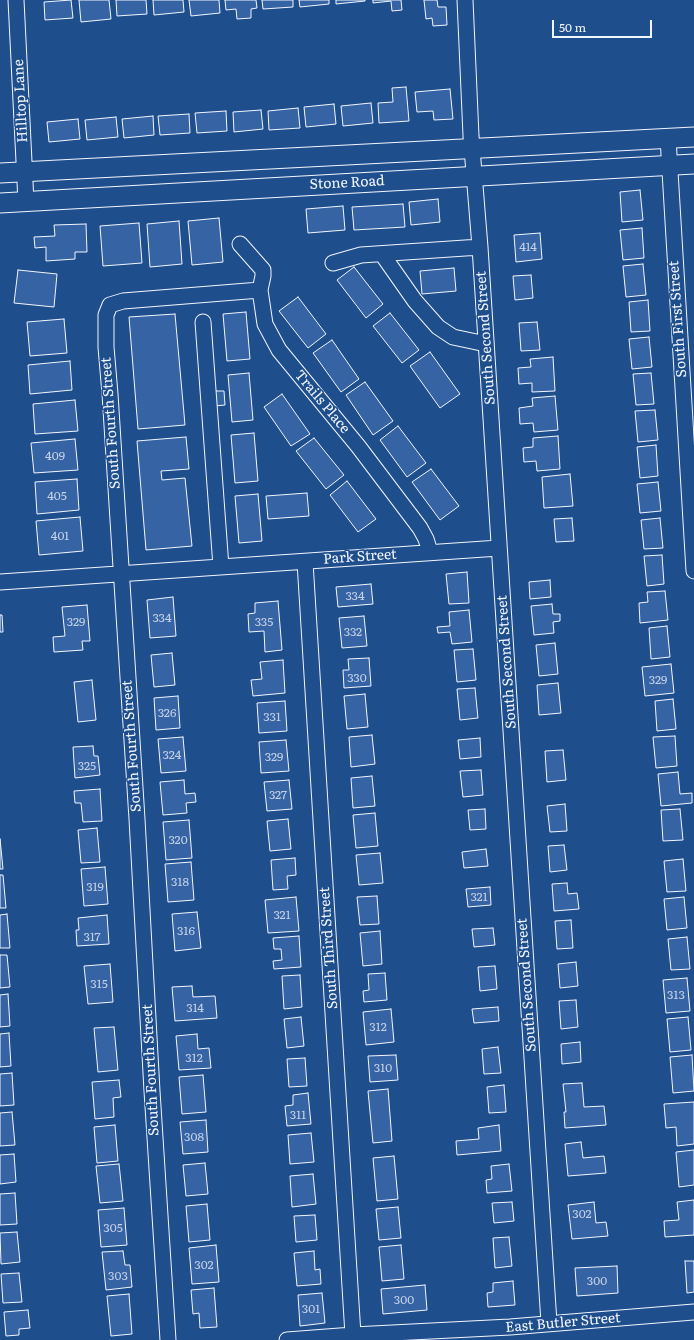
<!DOCTYPE html>
<style>
body{margin:0}
#map{position:relative;width:694px;height:1340px;overflow:hidden;background:#1f4e8c;font-family:Literata,serif}
canvas{display:block}
.scale{position:absolute;left:552px;top:20px;width:100px;height:18px;box-sizing:border-box;border:2px solid #f2f6ff;border-top:0;padding-left:5px;font-size:12px;line-height:14px;white-space:nowrap;color:#f2f6ff;-webkit-text-stroke:3px #1f4e8c;paint-order:stroke}
</style>
<div id="map">
<canvas width="694" height="1340"></canvas>
<div class="scale">50 m</div>
</div>
<script>
const context = document.querySelector('canvas').getContext('2d');
context.lineJoin = 'round';
function fill(path, color) {
  context.fillStyle = color;
  context.fill(path, 'evenodd');
}
function poly(rows) {
  const path = new Path2D();
  for (const r of rows) {
    path.moveTo(r[0], r[1]);
    for (let i = 2; i < r.length; i += 2) path.lineTo(r[i], r[i + 1]);
  }
  return path;
}
function strokePath(path, color, width, dash) {
  context.strokeStyle = color;
  context.lineWidth = width;
  context.lineCap = dash ? 'butt' : 'round';
  context.setLineDash(dash || []);
  context.stroke(path);
}
function write(font, color, halo, rows, align = 'center') {
  context.font = font + ' Literata,serif';
  context.lineWidth = 3;
  context.setLineDash([]);
  context.textBaseline = 'middle';
  context.strokeStyle = halo;
  context.fillStyle = color;
  for (const [text, x, y, turn = 0] of rows) {
    context.save();
    context.translate(x, y);
    context.rotate((+turn || 0) * Math.PI / 180);
    context.textAlign = isNaN(turn) ? turn : align;
    if (halo) context.strokeText(text, 0, 0);
    context.fillText(text, 0, 0);
    context.restore();
  }
}
const building = poly([
 [71,0,73,18,45,20,44,2,71,0],
 [79,0,109,0,111,19,81,22,79,0],
 [116,0,146,0,147,14,117,16,116,0],
 [153,0,183,0,184,12,154,15,153,0],
 [189,0,219,0,220,13,191,16,189,0],
 [225,0,256,0,257,8,251,9,251,18,237,19,236,9,226,10,225,0],
 [262,0,293,0,293,7,263,9,262,0],
 [299,0,329,0,329,4,300,7,299,0],
 [336,0,365,0,365,1,336,4,336,0],
 [373,0,401,0,402,10,392,11,391,1,373,3,373,0],
 [424,0,437,0,438,7,446,7,447,25,433,26,432,18,426,19,424,0],
 [406,87,409,121,379,123,378,103,393,102,392,88,406,87],
 [450,89,453,119,434,120,433,111,417,112,415,92,450,89],
 [371,103,373,123,343,126,341,106,371,103],
 [334,104,336,124,306,127,304,107,334,104],
 [298,108,300,128,269,130,268,111,298,108],
 [261,110,263,129,234,132,233,112,261,110],
 [226,111,227,131,197,133,195,113,226,111],
 [189,114,190,133,160,135,158,116,189,114],
 [153,116,154,135,124,138,122,119,153,116],
 [116,117,118,137,87,140,85,120,116,117],
 [78,119,80,139,49,142,47,122,78,119],
 [640,190,643,220,622,222,620,192,640,190],
 [438,199,440,222,411,225,409,202,438,199],
 [403,204,405,227,354,230,352,207,403,204],
 [343,206,345,230,308,233,306,209,343,206],
 [219,218,223,262,192,265,188,221,219,218],
 [179,221,182,264,150,267,147,224,179,221],
 [139,223,142,263,103,266,100,226,139,223],
 [86,224,87,252,75,252,75,259,46,261,46,247,35,248,34,237,55,236,54,225,86,224],
 [642,228,644,258,623,260,620,230,642,228],
 [540,233,542,259,516,262,514,235,540,233],
 [643,264,646,295,626,297,623,266,643,264],
 [354,267,383,304,366,318,337,280,354,267],
 [454,268,456,291,422,294,420,271,454,268],
 [18,270,57,274,54,307,14,303,18,270],
 [531,275,533,298,515,300,513,276,531,275],
 [298,297,326,334,308,348,279,311,298,297],
 [648,300,650,331,631,332,629,302,648,300],
 [246,312,250,359,227,361,223,314,246,312],
 [390,313,419,350,402,363,373,326,390,313],
 [175,314,185,425,138,429,129,317,175,314],
 [64,319,67,353,30,356,27,322,64,319],
 [537,322,540,350,521,351,519,323,537,322],
 [649,337,652,367,632,369,629,339,649,337],
 [332,340,359,379,341,392,313,353,332,340],
 [430,352,460,394,440,408,410,366,430,352],
 [553,357,555,391,532,392,532,383,519,384,518,368,531,367,530,359,553,357],
 [70,361,72,390,30,394,28,365,70,361],
 [249,373,253,420,232,422,228,375,249,373],
 [651,373,654,404,636,405,633,374,651,373],
 [365,382,393,421,373,435,346,395,365,382],
 [214,391,224,391,225,405,215,406,214,391],
 [282,394,310,434,291,446,264,407,282,394],
 [555,396,558,430,534,432,533,423,520,424,519,408,533,406,532,398,555,396],
 [75,400,78,431,35,434,33,404,75,400],
 [655,410,658,440,638,442,635,411,655,410],
 [398,426,426,463,407,477,380,440,398,426],
 [254,433,258,481,235,483,231,435,254,433],
 [558,436,560,469,537,471,536,461,524,462,523,448,533,447,533,438,558,436],
 [186,437,189,469,161,471,162,480,185,478,192,546,146,550,137,441,186,437],
 [314,438,344,475,326,489,296,451,314,438],
 [75,439,78,470,34,473,31,443,75,439],
 [656,445,658,476,640,478,637,447,656,445],
 [431,469,459,506,440,520,412,482,431,469],
 [570,474,573,506,544,508,542,477,570,474],
 [77,479,79,510,37,514,35,482,77,479],
 [347,481,376,519,358,532,330,495,347,481],
 [658,482,661,511,640,513,637,484,658,482],
 [307,493,309,516,268,519,266,496,307,493],
 [258,494,262,541,239,543,235,496,258,494],
 [80,517,83,551,39,555,36,521,80,517],
 [572,518,574,541,556,542,554,519,572,518],
 [660,518,663,548,644,549,641,520,660,518],
 [662,555,664,584,647,586,644,556,662,555],
 [467,572,469,603,449,604,446,574,467,572],
 [550,580,551,597,530,599,529,582,550,580],
 [371,584,373,604,338,607,336,587,371,584],
 [665,591,668,620,640,623,639,603,648,602,647,592,665,591],
 [173,597,176,636,150,638,147,600,173,597],
 [278,601,282,650,265,652,264,631,249,632,248,614,255,613,255,603,278,601],
 [552,604,553,614,560,614,560,621,553,622,554,633,534,635,531,606,552,604],
 [87,605,90,641,82,641,83,650,54,652,53,637,65,636,62,607,87,605],
 [469,610,472,642,452,644,450,632,438,633,437,627,450,626,449,612,469,610],
 [0,615,2,615,3,632,0,632,0,615],
 [364,616,367,646,342,648,339,618,364,616],
 [667,626,670,657,651,659,649,628,667,626],
 [555,643,558,674,539,676,536,645,555,643],
 [473,649,476,680,457,682,454,650,473,649],
 [172,653,175,685,154,687,151,655,172,653],
 [369,658,371,686,344,688,343,670,349,670,348,659,369,658],
 [283,660,285,693,253,696,251,680,262,679,260,662,283,660],
 [671,664,674,693,645,696,642,667,671,664],
 [92,680,96,720,78,722,74,682,92,680],
 [558,683,561,713,539,715,537,685,558,683],
 [475,688,478,718,460,720,457,689,475,688],
 [365,694,368,727,347,729,344,696,365,694],
 [178,696,180,728,156,730,154,698,178,696],
 [673,699,676,729,657,731,655,701,673,699],
 [285,701,287,731,259,733,257,703,285,701],
 [372,735,375,764,351,767,349,737,372,735],
 [675,736,677,766,656,768,653,737,675,736],
 [183,737,186,771,161,773,158,739,183,737],
 [480,738,481,757,460,759,458,740,480,738],
 [286,740,289,771,261,773,259,742,286,740],
 [93,746,94,756,98,756,100,775,75,778,73,747,93,746],
 [563,750,566,780,547,782,545,751,563,750],
 [481,770,483,795,463,797,460,771,481,770],
 [678,772,680,794,692,793,692,803,661,806,658,774,678,772],
 [372,776,375,806,353,808,351,778,372,776],
 [184,780,185,794,195,793,196,802,186,803,187,813,163,815,160,782,184,780],
 [289,780,292,809,267,811,264,782,289,780],
 [100,789,102,821,83,822,81,803,75,803,74,791,100,789],
 [565,804,567,831,550,832,547,806,565,804],
 [485,809,486,829,470,830,468,810,485,809],
 [680,809,683,840,663,841,661,810,680,809],
 [375,813,378,846,356,848,353,815,375,813],
 [288,819,291,849,270,851,267,821,288,819],
 [189,820,192,858,166,860,163,822,189,820],
 [97,828,100,862,81,863,78,830,97,828],
 [0,839,3,869,0,869,0,839],
 [564,845,567,870,550,872,548,846,564,845],
 [486,849,488,866,464,868,462,852,486,849],
 [380,853,383,883,359,885,356,855,380,853],
 [295,858,296,875,287,876,288,889,273,890,271,860,295,858],
 [683,859,686,891,667,892,664,861,683,859],
 [191,862,194,900,168,902,165,864,191,862],
 [105,867,108,904,84,906,81,869,105,867],
 [0,875,3,875,6,908,0,908,0,875],
 [567,883,568,894,577,893,579,909,554,911,552,884,567,883],
 [490,887,491,905,468,907,466,889,490,887],
 [377,896,379,924,360,925,357,897,377,896],
 [296,897,299,931,268,933,265,900,296,897],
 [684,897,687,928,667,930,664,899,684,897],
 [197,912,201,948,175,951,172,914,197,912],
 [7,914,10,948,0,948,0,915,7,914],
 [107,915,109,944,77,946,76,930,79,930,78,918,107,915],
 [571,920,573,948,557,949,555,921,571,920],
 [493,928,495,945,474,947,472,929,493,928],
 [380,931,382,964,363,966,360,933,380,931],
 [299,936,301,967,274,969,273,961,282,960,281,949,274,949,273,938,299,936],
 [687,937,690,969,671,970,668,939,687,937],
 [0,955,7,955,10,987,0,988,0,955],
 [576,962,578,986,560,988,558,964,576,962],
 [110,964,113,1002,88,1004,84,966,110,964],
 [495,966,497,989,480,991,478,967,495,966],
 [385,973,387,1000,364,1002,363,991,369,990,368,974,385,973],
 [300,975,302,1007,284,1009,282,976,300,975],
 [687,978,690,1011,666,1013,663,980,687,978],
 [192,986,193,997,215,996,217,1018,175,1021,172,987,192,986],
 [8,994,10,1026,0,1027,0,995,8,994],
 [576,1000,578,1027,561,1029,559,1001,576,1000],
 [498,1007,499,1021,474,1023,472,1009,498,1007],
 [391,1009,394,1042,366,1045,363,1012,391,1009],
 [301,1017,304,1046,287,1048,284,1019,301,1017],
 [688,1017,691,1050,670,1052,667,1019,688,1017],
 [114,1027,118,1070,98,1072,94,1028,114,1027],
 [9,1033,11,1066,0,1067,0,1034,9,1033],
 [197,1034,198,1049,209,1048,211,1068,179,1070,176,1036,197,1034],
 [580,1042,581,1062,562,1064,561,1044,580,1042],
 [498,1047,501,1073,484,1074,482,1049,498,1047],
 [396,1055,398,1080,370,1082,368,1056,396,1055],
 [692,1055,694,1091,673,1093,670,1057,692,1055],
 [305,1058,307,1086,289,1087,287,1059,305,1058],
 [12,1073,14,1105,0,1106,0,1074,12,1073],
 [203,1075,206,1112,182,1114,179,1077,203,1075],
 [119,1080,121,1097,113,1098,114,1117,95,1119,92,1082,119,1080],
 [582,1083,584,1107,604,1106,606,1125,565,1128,564,1112,566,1112,563,1084,582,1083],
 [504,1085,506,1112,489,1113,487,1087,504,1085],
 [388,1089,392,1141,373,1143,368,1091,388,1089],
 [308,1093,311,1124,287,1126,285,1106,293,1105,293,1095,308,1093],
 [694,1102,694,1144,677,1146,676,1127,666,1128,664,1104,694,1102],
 [12,1112,15,1145,0,1146,0,1113,12,1112],
 [206,1120,208,1152,183,1154,180,1122,206,1120],
 [115,1125,118,1161,97,1163,94,1127,115,1125],
 [499,1125,501,1151,457,1155,456,1141,479,1139,478,1128,499,1125],
 [311,1133,314,1162,290,1164,288,1135,311,1133],
 [581,1142,583,1158,604,1156,606,1173,568,1176,565,1144,581,1142],
 [694,1150,694,1185,679,1187,676,1152,694,1150],
 [14,1154,16,1182,0,1184,0,1155,14,1154],
 [394,1156,398,1199,377,1201,373,1158,394,1156],
 [205,1163,208,1194,186,1196,183,1165,205,1163],
 [119,1164,123,1201,100,1203,96,1166,119,1164],
 [509,1164,512,1191,487,1193,486,1180,492,1179,491,1166,509,1164],
 [313,1174,316,1204,292,1207,290,1176,313,1174],
 [15,1193,17,1224,0,1225,0,1194,15,1193],
 [694,1200,694,1235,665,1237,664,1221,679,1220,677,1202,694,1200],
 [512,1202,514,1221,494,1223,492,1203,512,1202],
 [594,1202,596,1223,606,1222,608,1236,572,1239,568,1205,594,1202],
 [207,1204,210,1240,189,1242,186,1206,207,1204],
 [398,1207,401,1238,379,1240,376,1209,398,1207],
 [124,1208,127,1245,101,1247,98,1210,124,1208],
 [315,1215,317,1240,296,1242,294,1216,315,1215],
 [17,1232,20,1262,1,1264,0,1233,17,1232],
 [509,1237,512,1266,495,1268,493,1238,509,1237],
 [216,1245,219,1282,192,1284,189,1248,216,1245],
 [401,1245,404,1279,382,1281,379,1247,401,1245],
 [123,1251,125,1265,130,1265,132,1287,106,1290,102,1252,123,1251],
 [314,1251,315,1270,320,1269,321,1284,297,1286,294,1253,314,1251],
 [685,1261,694,1261,694,1292,687,1293,685,1261],
 [617,1266,618,1293,577,1296,575,1268,617,1266],
 [19,1273,22,1302,3,1303,1,1274,19,1273],
 [513,1281,515,1305,488,1307,487,1293,493,1292,493,1283,513,1281],
 [425,1285,427,1310,383,1314,381,1289,425,1285],
 [214,1288,217,1327,200,1328,199,1313,193,1314,191,1290,214,1288],
 [322,1293,325,1323,300,1326,298,1295,322,1293],
 [129,1294,132,1334,111,1336,107,1296,129,1294],
 [28,1310,30,1328,19,1329,19,1335,6,1336,4,1312,28,1310]
]);
const minor = poly([
 [16,0,26,202],
 [465,0,471,136,480,247,549,1323],
 [668,138,694,571],
 [240,244,263,270,263,276,260,290,265,324,279,350,358,446,420,528,426,539,430,552],
 [382,254,415,301,438,327,453,337,486,344],
 [333,263,361,255,480,247],
 [203,322,221,567],
 [305,562,353,1335],
 [0,582,499,548],
 [168,1340,152,1091,137,819,110,394,106,347,106,315,110,305,123,301,260,290],
 [287,1340,353,1335,510,1327,694,1312]
]);
const major = poly([
 [0,173,694,137],
 [0,203,694,164]
]);
const numberNames = [
 ["414",528,247],
 ["409",55,456],
 ["405",57,496],
 ["401",60,536],
 ["334",355,596],
 ["334",162,618],
 ["329",76,622],
 ["335",264,622],
 ["332",353,632],
 ["330",357,678],
 ["329",658,680],
 ["326",167,713],
 ["331",272,717],
 ["324",172,755],
 ["329",274,757],
 ["325",87,766],
 ["327",278,795],
 ["320",178,840],
 ["318",180,882],
 ["319",95,887],
 ["321",479,897],
 ["321",282,915],
 ["316",186,931],
 ["317",92,937],
 ["315",99,984],
 ["313",676,995],
 ["314",195,1008],
 ["312",378,1027],
 ["312",194,1058],
 ["310",383,1068],
 ["311",298,1115],
 ["308",194,1137],
 ["302",582,1214],
 ["305",113,1228],
 ["302",204,1265],
 ["303",118,1276],
 ["300",597,1281],
 ["300",404,1300],
 ["301",311,1309]
];
const streetNames = [
 ["Hilltop Lane",21,101,-93],
 ["Stone Road",347,183,-3],
 ["South First Street",678,319,-94],
 ["South Second Street",486,338,-94],
 ["Trails Place",322,402,50],
 ["South Fourth Street",111,423,-94],
 ["Park Street",360,557,-4],
 ["South Second Street",507,662,-94],
 ["South Fourth Street",132,746,-94],
 ["South Third Street",329,948,-94],
 ["South Second Street",527,985,-94],
 ["South Fourth Street",151,1070,-93],
 ["East Butler Street",563,1323,-5]
];
fill(building, '#3563a3');
strokePath(building, '#f2f6ff', 1);
strokePath(minor, '#f2f6ff', 17);
strokePath(major, '#f2f6ff', 21);
strokePath(minor, '#1f4e8c', 15);
strokePath(major, '#1f4e8c', 19);
write('12px', '#c3d1e8', null, numberNames);
write('14px', '#f2f6ff', '#1f4e8c', streetNames);
</script>
